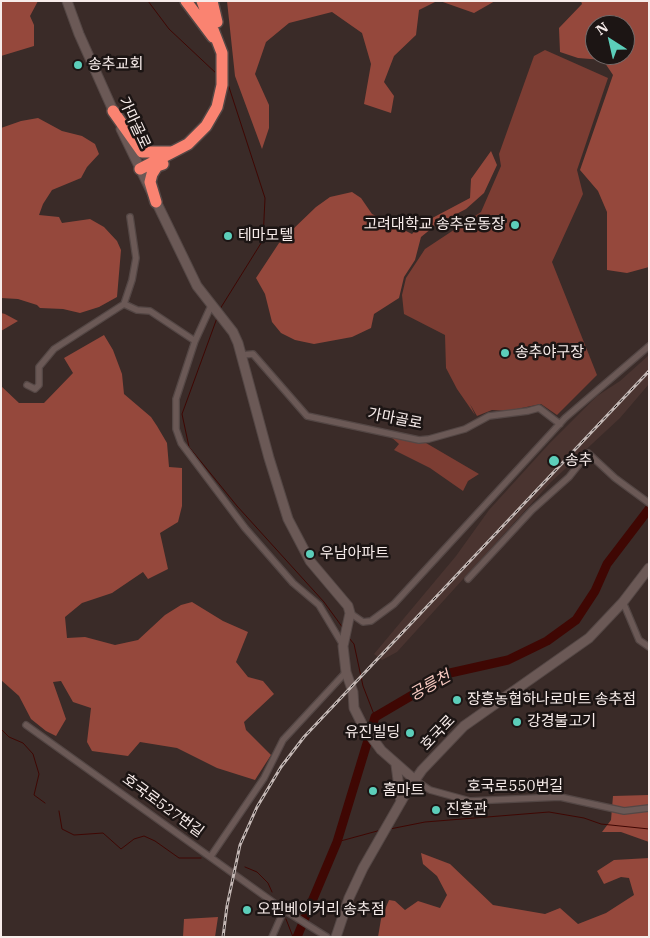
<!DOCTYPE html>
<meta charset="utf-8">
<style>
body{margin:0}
#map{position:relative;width:650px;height:938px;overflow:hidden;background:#3a2b28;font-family:"IBM Plex Serif",serif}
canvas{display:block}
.frame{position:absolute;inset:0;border:2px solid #f7ecea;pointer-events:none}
.north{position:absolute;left:585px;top:15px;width:50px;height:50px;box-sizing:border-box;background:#1c1514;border:1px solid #746b6a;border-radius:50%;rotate:325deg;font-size:14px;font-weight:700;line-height:20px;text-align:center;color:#f7ecea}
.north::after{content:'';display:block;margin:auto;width:18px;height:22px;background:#5cceba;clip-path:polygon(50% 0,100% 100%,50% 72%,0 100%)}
</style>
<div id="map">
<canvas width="650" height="938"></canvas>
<div class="frame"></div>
<div class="north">N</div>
</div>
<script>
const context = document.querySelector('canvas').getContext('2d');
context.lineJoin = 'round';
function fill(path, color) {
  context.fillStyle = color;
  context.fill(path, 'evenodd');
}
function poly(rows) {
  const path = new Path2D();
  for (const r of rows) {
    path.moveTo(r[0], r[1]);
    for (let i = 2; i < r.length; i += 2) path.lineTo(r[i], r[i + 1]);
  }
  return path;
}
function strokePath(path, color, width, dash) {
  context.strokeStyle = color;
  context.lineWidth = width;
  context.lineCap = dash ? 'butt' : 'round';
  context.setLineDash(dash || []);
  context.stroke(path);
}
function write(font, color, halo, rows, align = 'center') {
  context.font = font + ' "IBM Plex Serif","Noto Sans KR",serif';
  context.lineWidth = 5;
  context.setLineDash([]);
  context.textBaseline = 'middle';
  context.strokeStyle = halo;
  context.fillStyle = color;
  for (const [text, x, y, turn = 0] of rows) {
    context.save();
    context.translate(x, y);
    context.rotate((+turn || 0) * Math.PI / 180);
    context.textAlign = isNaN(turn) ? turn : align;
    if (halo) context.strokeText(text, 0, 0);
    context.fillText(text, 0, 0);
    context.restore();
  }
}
const built = poly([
 [649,355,649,384,620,418,551,482,397,652,382,660,374,654,456,556,489,510,549,444,597,396,620,381]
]);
const green = poly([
 [545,50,608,78,577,170,583,194,552,262,597,375,557,415,541,404,507,411,492,410,477,416,470,404,475,415,457,389,446,368,445,335,404,314,402,295,406,278,425,249,481,212,501,166,499,154,534,56],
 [391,437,426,443,479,474,468,481,463,491,430,468,394,450,399,444]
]);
const forest = poly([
 [1,1,38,1,30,16,34,25,34,46,1,56],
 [227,1,437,1,419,10,416,35,394,56,384,82,394,96,391,113,364,104,371,64,362,33,332,12,289,23,266,42,255,74,269,105,269,128,262,149,235,76],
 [440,1,495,1,474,13],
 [581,1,649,1,649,267,627,273,607,270,607,212,598,191,580,170,613,75,603,60,578,58,560,52,559,28,582,4],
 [595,25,625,25,625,55,595,55],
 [38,118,62,131,82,136,95,144,99,154,87,167,81,178,52,190,43,204,39,215,59,217,62,223,90,219,104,227,117,241,121,250,117,297,99,307,80,313,63,309,40,308,37,305,18,299,1,298,1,128,21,121],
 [491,151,497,165,484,193,466,209,437,224,421,237,415,260,404,277,399,298,374,314,371,328,352,337,314,344,295,340,281,333,272,322,265,294,256,278,279,243,289,239,291,231,316,207,330,197,352,192,361,198,372,214,412,234,421,224,470,198,471,179],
 [1,313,5,314,18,321,1,331],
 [104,335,113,350,122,374,124,394,151,417,157,426,167,443,169,467,182,468,182,506,178,522,160,533,168,569,148,579,143,572,112,593,82,603,65,617,67,638,85,637,115,645,138,640,165,615,181,605,192,602,223,621,248,632,236,662,248,677,263,681,274,694,244,722,246,730,271,755,255,780,217,768,177,748,140,742,128,756,92,751,87,742,91,708,73,702,61,681,53,682,66,719,56,736,46,731,31,719,19,696,1,680,1,386,19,403,44,403,73,373,64,358],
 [649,795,649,842,621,832,602,832,611,820,613,796],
 [421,853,450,864,493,905,545,914,560,908,578,924,606,913,634,895,629,878,621,877,604,884,597,871,614,860,649,858,649,937,378,937,381,919,389,900,395,901,405,910,418,901,440,908,447,895,437,876,423,864],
 [218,917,215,937,183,937,184,919]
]);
const stream = poly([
 [148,1,169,29,218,75],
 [220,309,263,240,265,198,228,84],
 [217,318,182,414,189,447,237,506,324,602,343,628],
 [349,638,354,644,363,686,375,717],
 [1,729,9,737,23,743,33,754,39,774,34,795,45,803],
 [59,811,62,829,74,835,103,833,121,849,134,839,144,836,155,841,179,858,201,858],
 [390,829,425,822,549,812,584,818,601,824,649,829],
 [337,842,381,830],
 [245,867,257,872,268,883,272,892],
 [286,919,293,937]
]);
const river = poly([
 [297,937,337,842,375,717,450,673,508,660,547,641,576,620,595,591,607,564,649,509]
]);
const street = poly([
 [130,217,136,258,132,280,124,304,137,310,150,311,195,341],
 [211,306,195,341,176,399,176,429,181,443,245,528,293,583,319,605,343,645],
 [242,355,253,354,307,416,419,440,429,439,465,429,489,416,528,411,539,408,560,424],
 [27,385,35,389,39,385,39,367,54,349,124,304],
 [468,579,532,510,569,477,588,453,615,478,649,503],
 [623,602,639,640,649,647],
 [350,613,363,622,371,621,394,604,565,418,649,346],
 [26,725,284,910,327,937],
 [415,780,430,790,470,801,560,797,624,811,649,808],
 [211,856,264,778,283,740,346,672],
 [272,937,284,910]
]);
const secondary = poly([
 [67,1,79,34,116,117],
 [121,129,197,286,233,332,238,343,269,458,288,519,310,561,348,606,350,613,343,646,346,672,353,692,354,708,362,724,381,750,415,780],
 [396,765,401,802],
 [336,937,349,898,363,868,406,793,422,770,464,726,589,638,623,602,649,568]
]);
const highway = poly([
 [186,1,213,37],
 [212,1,217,22],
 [113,111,142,152,171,152],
 [140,169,188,144,206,126,217,107,222,85,222,53,202,1],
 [156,202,150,182,152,174,157,166,163,164]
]);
const rail = poly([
 [223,937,227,906,240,845,257,807,281,767,304,737,649,371]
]);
const markers = [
 [78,65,5,"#5cceba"],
 [515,225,5,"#5cceba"],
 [228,236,5,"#5cceba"],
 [505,353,5,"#5cceba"],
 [554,461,6,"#5cceba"],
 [310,554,5,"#5cceba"],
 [457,700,5,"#5cceba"],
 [517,722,5,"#5cceba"],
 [410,733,5,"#5cceba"],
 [373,791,5,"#5cceba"],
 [436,810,5,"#5cceba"],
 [247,910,5,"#5cceba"]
];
const poiNames = [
 ["송추교회",88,65],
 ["고려대학교 송추운동장",505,225,"right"],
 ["테마모텔",238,236],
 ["송추야구장",515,353],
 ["송추",565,461],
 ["우남아파트",320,554],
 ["장흥농협하나로마트 송추점",467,700],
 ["강경불고기",527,722],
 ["유진빌딩",400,733,"right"],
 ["홈마트",383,791],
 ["진흥관",446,810],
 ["오핀베이커리 송추점",257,910]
];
const streetNames = [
 ["가마골로",134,123,65],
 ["가마골로",395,419,11],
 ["호국로",438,733,-46],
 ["호국로550번길",515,787],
 ["호국로527번길",163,806,36]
];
const waterNames = [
 ["공릉천",430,686,-29]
];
fill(built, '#4a3430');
fill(green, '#7c3d33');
fill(forest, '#95483c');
strokePath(stream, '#3f0703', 1);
strokePath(river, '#3f0703', 9);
strokePath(street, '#544745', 8);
strokePath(secondary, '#544745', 11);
strokePath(highway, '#544745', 14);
strokePath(street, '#6b5956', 5.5);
strokePath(secondary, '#6b5956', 9);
strokePath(highway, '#fa8371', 11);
strokePath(rail, '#c4b8b5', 3);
strokePath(rail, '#1c1514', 1, [4]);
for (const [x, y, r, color] of markers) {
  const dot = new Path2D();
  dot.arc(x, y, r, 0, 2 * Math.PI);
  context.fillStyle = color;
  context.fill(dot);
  strokePath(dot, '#1c1514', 2);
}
write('15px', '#f7ecea', '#1c1514', poiNames, 'left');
write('15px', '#f7ecea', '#1c1514', streetNames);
write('italic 16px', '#fccdc4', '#1c1514', waterNames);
</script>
